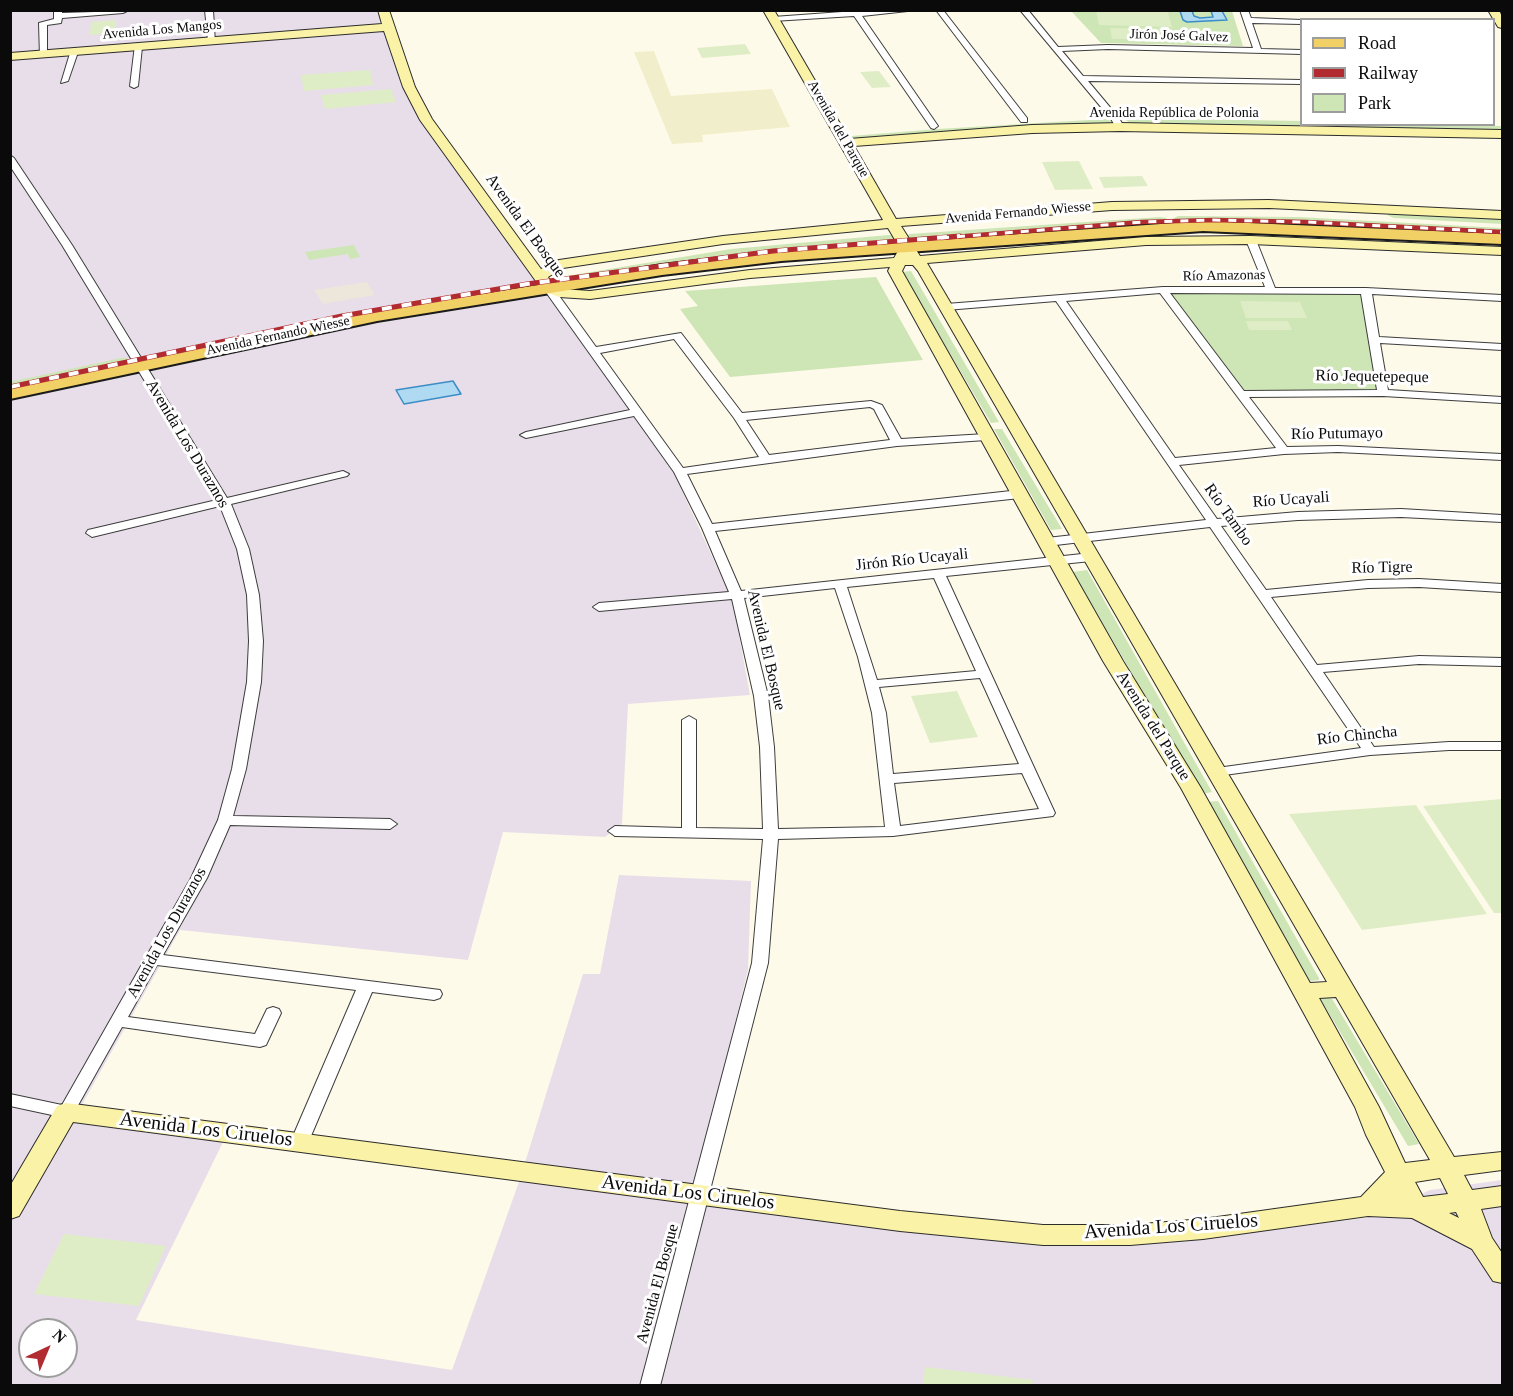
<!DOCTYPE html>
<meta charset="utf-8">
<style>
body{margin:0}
#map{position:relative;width:1513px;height:1396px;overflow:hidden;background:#fefae9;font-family:Georgia,serif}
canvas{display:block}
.frame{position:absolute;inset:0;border:12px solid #0a0a0a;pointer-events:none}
.legend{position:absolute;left:1300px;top:18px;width:195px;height:108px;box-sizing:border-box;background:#fff;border:2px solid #9d9d9d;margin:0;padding:8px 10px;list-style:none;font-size:18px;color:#0a0a0a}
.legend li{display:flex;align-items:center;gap:12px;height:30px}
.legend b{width:30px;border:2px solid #9d9d9d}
.north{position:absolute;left:18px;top:1318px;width:60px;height:60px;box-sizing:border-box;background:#fff;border:2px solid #9d9d9d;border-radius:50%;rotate:44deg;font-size:16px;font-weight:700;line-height:24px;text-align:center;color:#0a0a0a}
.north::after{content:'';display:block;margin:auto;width:21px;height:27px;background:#b12b31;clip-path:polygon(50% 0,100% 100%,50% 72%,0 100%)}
</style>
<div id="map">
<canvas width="1513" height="1396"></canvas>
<div class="frame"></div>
<ul class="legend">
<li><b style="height:8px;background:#f1d066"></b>Road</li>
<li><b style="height:8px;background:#b12b31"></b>Railway</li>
<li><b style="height:16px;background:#cee5b5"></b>Park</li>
</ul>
<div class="north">N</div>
</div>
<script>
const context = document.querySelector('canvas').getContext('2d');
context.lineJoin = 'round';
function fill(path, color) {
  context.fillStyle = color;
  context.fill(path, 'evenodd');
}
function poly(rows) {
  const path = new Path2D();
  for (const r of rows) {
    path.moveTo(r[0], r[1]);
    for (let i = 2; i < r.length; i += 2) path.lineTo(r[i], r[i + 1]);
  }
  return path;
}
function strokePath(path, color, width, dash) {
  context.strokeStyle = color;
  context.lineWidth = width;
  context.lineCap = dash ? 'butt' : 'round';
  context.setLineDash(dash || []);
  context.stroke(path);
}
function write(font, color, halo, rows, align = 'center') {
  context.font = font + ' Georgia,serif';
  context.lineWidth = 6;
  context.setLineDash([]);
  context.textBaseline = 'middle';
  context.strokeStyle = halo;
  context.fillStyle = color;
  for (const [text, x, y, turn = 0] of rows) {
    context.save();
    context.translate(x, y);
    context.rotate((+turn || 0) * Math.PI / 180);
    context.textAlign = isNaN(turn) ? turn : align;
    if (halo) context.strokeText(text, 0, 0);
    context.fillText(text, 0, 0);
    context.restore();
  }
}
const industrial = poly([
 [10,11,379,11,407,97,673,471,733,602,750,695,628,704,622,824,605,837,503,832,468,960,180,930,75,1117,225,1138,136,1320,452,1370,520,1179,583,974,600,974,619,875,751,881,748,970,692,1199,1200,1238,1372,1217,1430,1190,1502,1180,1502,1385,11,1385],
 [30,1330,66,1330,66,1366,30,1366]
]);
const farmland = poly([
 [654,51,671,96,772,89,790,127,702,135,703,142,672,144,634,52]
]);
const green = poly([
 [1071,11,1232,11,1243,46,1101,43],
 [1128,118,1301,121,1302,124,1502,126,1502,132,1131,124,1126,120],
 [1106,119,1111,121,1110,126,854,139,851,136,938,129],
 [1389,211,1502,217,1502,224,1394,218,1389,216,1386,213],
 [1178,216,1298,217,1502,228,1502,237,1242,224,1179,223,1174,218],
 [1160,217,1166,218,1170,223,912,243,907,237,909,234],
 [889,235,896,236,900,244,570,282,567,276,731,249],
 [354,245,360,257,350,259,348,254,309,260,305,252],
 [911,271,999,422,991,423,902,272],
 [876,277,923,360,730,377,680,309,698,306,685,291],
 [1163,290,1366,291,1383,393,1241,394],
 [121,358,127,358,129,363,11,390,10,382],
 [994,429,1002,429,1062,529,1051,530],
 [1087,570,1212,792,1202,794,1073,572],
 [1218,801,1319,978,1319,980,1310,981,1207,802],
 [1321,997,1331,997,1419,1144,1408,1146,1321,1000]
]);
const pitch = poly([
 [1096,11,1168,12,1172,27,1099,25],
 [116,20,115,33,90,35,91,22],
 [1110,28,1172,29,1175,40,1112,39],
 [745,44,751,54,702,58,697,48],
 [370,70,373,85,304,91,301,75],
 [879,71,891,87,872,88,860,72],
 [391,89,396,102,325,109,321,95],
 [1079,161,1093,189,1055,190,1042,162],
 [1142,176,1148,186,1104,188,1099,177],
 [1240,301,1300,302,1307,318,1246,318],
 [1246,321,1288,321,1292,330,1249,330],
 [957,691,978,737,930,743,911,696],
 [1502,799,1502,913,1494,913,1423,806],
 [1416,805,1487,914,1362,930,1289,814],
 [64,1234,166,1246,139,1306,34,1294],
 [925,1367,1033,1380,1032,1385,923,1385]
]);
const plaza = poly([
 [367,282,375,295,323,304,314,290]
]);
const water = poly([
 [1180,11,1192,11,1194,16,1200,18,1213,17,1211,11,1222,11,1227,20,1187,22,1183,20,1180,11],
 [453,381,461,394,404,404,396,390,453,381]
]);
const street = poly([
 [54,10,62,10,62,13,127,11,123,13,62,18,61,23,47,25,47,55,40,57,39,23,54,19,54,10],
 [205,10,213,10,215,43,208,41,205,10],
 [917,10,862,16,938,126,934,129,931,128,854,16,773,21,769,19,773,17,856,11,917,10],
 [936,10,943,10,1027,118,1027,122,1021,122,936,10],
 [1020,10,1028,10,1058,47,1108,45,1253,48,1240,10,1248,10,1251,18,1302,20,1302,24,1252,23,1261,49,1302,50,1302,54,1108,49,1062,51,1083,76,1302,80,1302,84,1088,81,1119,118,1124,127,1117,129,1111,119,1020,10],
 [135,45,142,47,138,86,134,88,130,86,135,45],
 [71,50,78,52,68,81,61,83,71,50],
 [10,155,14,158,72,245,227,498,343,471,349,474,347,476,231,504,249,549,259,595,263,641,261,682,246,769,233,816,390,819,397,824,390,829,230,825,207,878,163,955,440,990,442,994,440,998,434,1000,372,992,308,1143,305,1148,299,1149,293,1148,290,1143,356,990,157,965,128,1017,255,1034,267,1009,273,1007,279,1009,281,1013,266,1045,260,1047,122,1027,72,1116,66,1118,10,1106,10,1094,62,1105,191,878,218,820,232,769,247,682,249,641,247,595,237,549,220,506,92,537,86,533,88,530,217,500,62,245,10,166,10,155],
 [1251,237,1256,240,1275,288,1366,288,1502,295,1502,301,1372,294,1379,337,1502,344,1502,350,1380,343,1388,390,1502,397,1502,403,1383,396,1249,397,1287,447,1338,446,1502,454,1502,460,1338,452,1284,454,1179,465,1217,519,1298,512,1401,509,1502,515,1502,522,1401,517,1298,520,1221,526,1266,590,1368,580,1419,579,1502,584,1502,592,1419,587,1368,588,1271,597,1317,665,1419,656,1502,658,1502,666,1419,664,1323,672,1374,747,1449,742,1502,742,1502,750,1449,750,1370,755,1217,776,1212,775,1210,772,1212,769,1217,768,1361,748,1210,527,1047,546,1041,542,1047,538,1206,520,1056,301,946,310,941,307,946,304,1163,287,1265,287,1246,240,1251,237],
 [1160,293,1237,396,1276,448,1175,458,1066,301,1160,293],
 [1170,293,1361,294,1377,390,1244,391,1170,293],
 [548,285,552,286,596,347,681,333,742,413,871,401,882,405,901,439,986,434,992,437,986,440,897,446,687,474,712,524,1020,490,1026,494,1020,498,715,531,741,591,1091,553,1097,557,1091,561,946,576,1055,813,1053,816,893,836,778,839,768,963,660,1386,640,1386,752,963,763,839,615,836,608,831,615,826,682,828,682,720,689,716,696,720,696,828,763,829,760,747,754,696,732,599,599,611,593,607,599,603,729,592,702,528,674,472,634,416,526,438,520,435,526,432,630,410,543,288,548,285],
 [674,339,734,418,759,457,683,468,600,353,674,339],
 [870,407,874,409,890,440,769,455,746,420,870,407],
 [934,578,976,671,877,680,847,587,934,578],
 [835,588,858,657,872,713,885,827,778,829,774,747,768,696,744,598,835,588],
 [980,678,1019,764,893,774,886,713,879,687,980,678],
 [1022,773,1039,809,900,826,894,783,1022,773]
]);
const secondary = poly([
 [378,10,389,10,415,87,432,119,541,269,559,260,723,236,883,220,763,10,774,10,849,139,1032,125,1120,123,1502,130,1502,138,1120,131,1032,133,854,146,896,219,1112,202,1269,200,1502,211,1502,219,1269,208,1112,210,901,226,920,256,1146,237,1251,236,1502,247,1502,255,1251,244,1146,245,927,263,1454,1157,1502,1152,1502,1170,1464,1175,1472,1190,1502,1186,1502,1206,1481,1209,1492,1238,1502,1253,1502,1283,1493,1281,1472,1249,1412,1218,1368,1216,1203,1239,1130,1245,1043,1245,900,1231,73,1122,19,1216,10,1219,10,1186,57,1106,66,1103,900,1211,1043,1225,1130,1225,1203,1219,1361,1197,1385,1172,1366,1135,1355,1107,1181,788,1103,661,888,271,890,267,750,278,590,299,559,297,543,291,420,120,403,87,384,31,10,60,10,53,382,24,378,10],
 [888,228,901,250,898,251,894,258,750,270,590,291,562,289,553,285,548,277,563,268,723,244,888,228],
 [905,265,913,265,918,271,1327,982,1310,983,1201,788,1123,661,902,271,905,265],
 [1336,997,1430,1160,1405,1163,1379,1107,1319,998,1336,997],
 [1440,1178,1448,1194,1423,1197,1415,1182,1440,1178],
 [1456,1212,1459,1218,1449,1213,1456,1212],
 [1488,10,1499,10,1502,17,1502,28,1498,27,1488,10]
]);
const primary = poly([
 [1203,221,1502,234,1502,244,1203,231,781,261,662,275,377,321,10,399,10,388,377,311,662,265,781,251,1203,221]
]);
const railFar1 = poly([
 [941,238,1142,222,1214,220,1306,222,1502,232]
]);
const rail = poly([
 [10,387,342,316,527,284,773,251,960,236]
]);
const farStreetnames = [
 ["Avenida Los Mangos",162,30,-5],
 ["Jirón José Galvez",1179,36,2],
 ["Avenida República de Polonia",1174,113],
 ["Avenida del Parque",838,129,60],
 ["Avenida Fernando Wiesse",1018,213,-5],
 ["Río Amazonas",1224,276,-1],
 ["Avenida Fernando Wiesse",278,336,-12]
];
const streetNames = [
 ["Avenida El Bosque",525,226,54],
 ["Río Jequetepeque",1372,377,1],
 ["Río Putumayo",1337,434,-1],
 ["Avenida Los Duraznos",187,444,59],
 ["Río Ucayali",1291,500,-4],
 ["Río Tambo",1228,515,55],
 ["Jirón Río Ucayali",912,560,-6],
 ["Río Tigre",1382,568,-1],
 ["Avenida El Bosque",766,650,77],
 ["Avenida del Parque",1153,726,58],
 ["Río Chincha",1357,736,-6],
 ["Avenida Los Duraznos",167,933,-61],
 ["Avenida El Bosque",658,1284,-75]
];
const nearStreetnames = [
 ["Avenida Los Ciruelos",206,1130,7],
 ["Avenida Los Ciruelos",688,1193,7],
 ["Avenida Los Ciruelos",1171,1227,-4]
];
fill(industrial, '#e8dee9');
fill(farmland, '#f1eecb');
fill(green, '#cee5b5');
fill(pitch, '#dfedc6');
fill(plaza, '#ece7da');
fill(water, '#b0d9f2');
strokePath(water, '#3c8dc5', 1.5);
strokePath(street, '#3d3d3d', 2);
strokePath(secondary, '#2c2c2c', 2);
strokePath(primary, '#1b1b1b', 4);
fill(street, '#fff');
fill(secondary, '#faf2a7');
fill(primary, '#f1d066');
strokePath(railFar1, '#b12b31', 4.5);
strokePath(rail, '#b12b31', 5);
strokePath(railFar1, '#fff', 3, [8]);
strokePath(rail, '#fff', 4, [10]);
write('14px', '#0a0a0a', '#fff', farStreetnames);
write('16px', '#0a0a0a', '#fff', streetNames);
write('20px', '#0a0a0a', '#fff', nearStreetnames);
</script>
